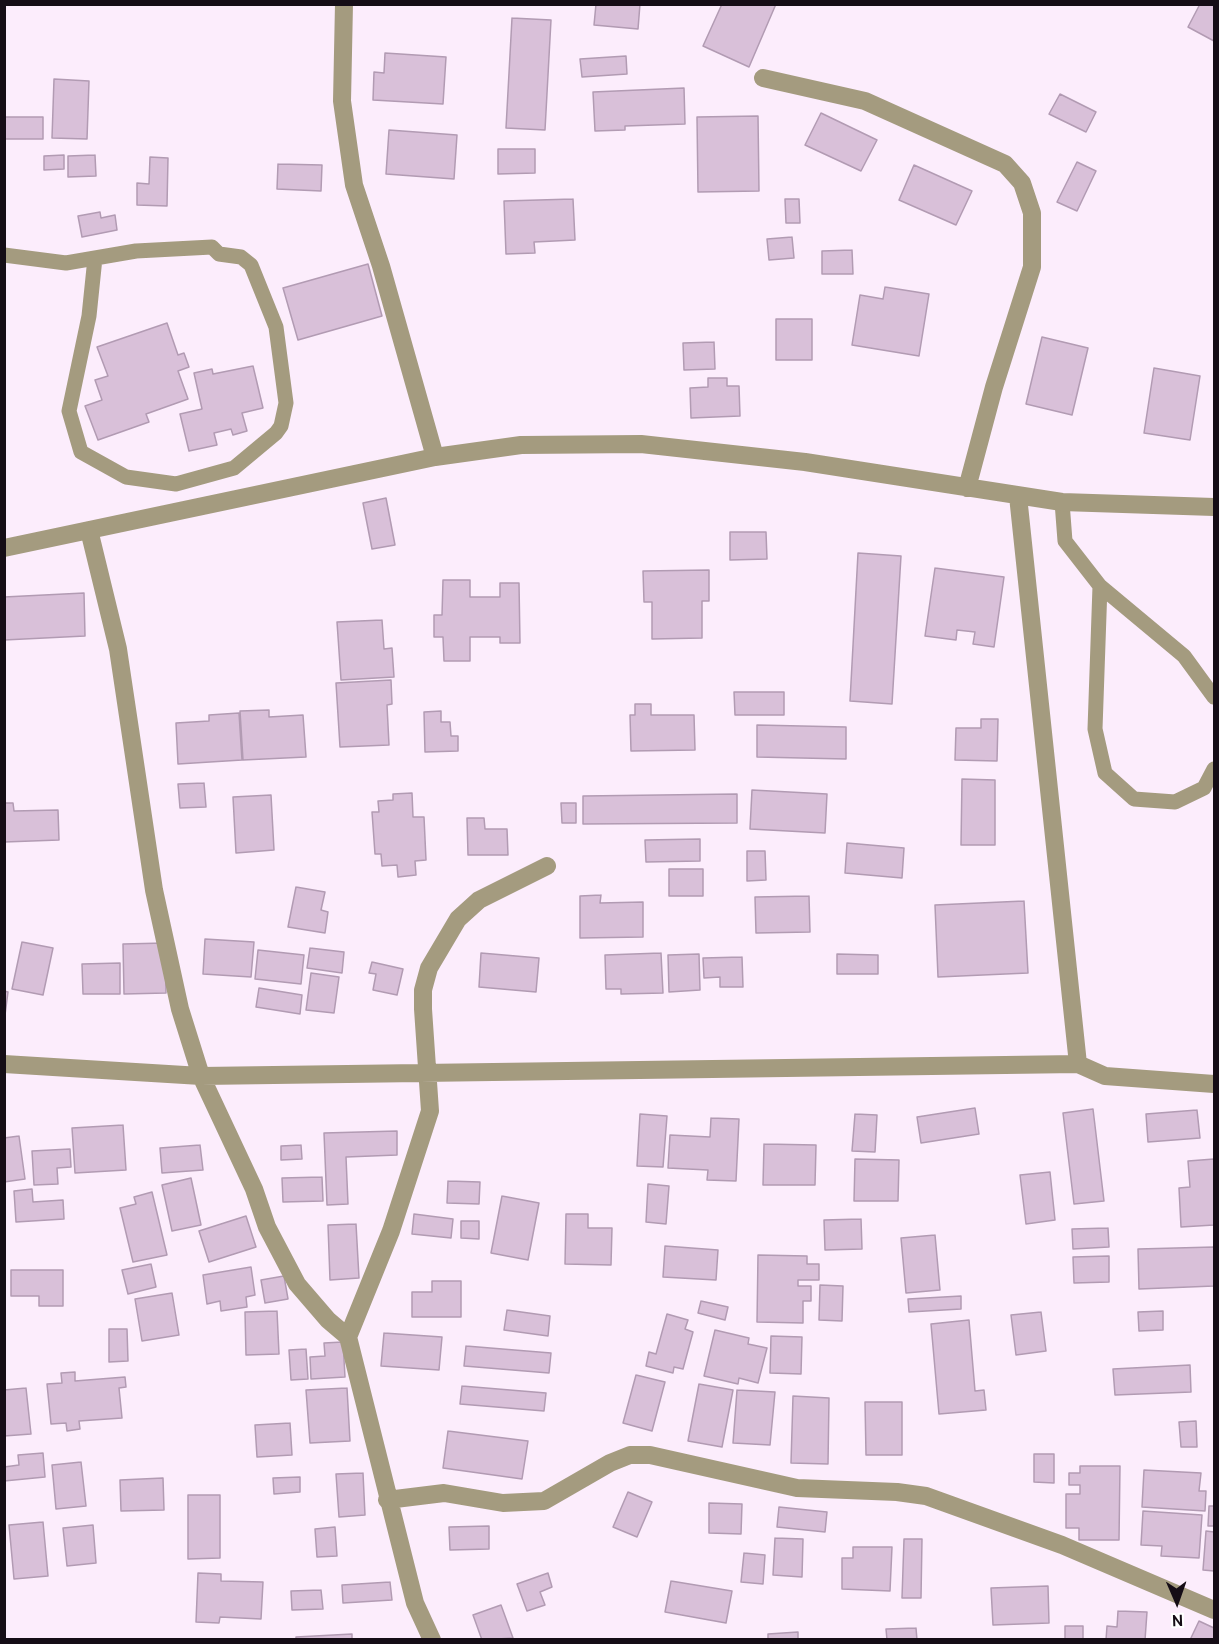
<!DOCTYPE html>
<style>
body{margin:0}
#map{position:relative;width:1219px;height:1644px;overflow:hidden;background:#fcedfc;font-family:Cabin,sans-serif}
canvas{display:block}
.frame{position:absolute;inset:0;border:6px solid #150d16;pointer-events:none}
.north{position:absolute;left:1147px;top:1572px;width:60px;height:60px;-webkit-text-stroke:4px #fff;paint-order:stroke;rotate:178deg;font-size:16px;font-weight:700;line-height:24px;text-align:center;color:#150d16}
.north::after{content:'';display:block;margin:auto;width:21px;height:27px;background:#150d16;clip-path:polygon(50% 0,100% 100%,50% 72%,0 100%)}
</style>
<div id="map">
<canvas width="1219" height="1644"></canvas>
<div class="frame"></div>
<div class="north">N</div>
</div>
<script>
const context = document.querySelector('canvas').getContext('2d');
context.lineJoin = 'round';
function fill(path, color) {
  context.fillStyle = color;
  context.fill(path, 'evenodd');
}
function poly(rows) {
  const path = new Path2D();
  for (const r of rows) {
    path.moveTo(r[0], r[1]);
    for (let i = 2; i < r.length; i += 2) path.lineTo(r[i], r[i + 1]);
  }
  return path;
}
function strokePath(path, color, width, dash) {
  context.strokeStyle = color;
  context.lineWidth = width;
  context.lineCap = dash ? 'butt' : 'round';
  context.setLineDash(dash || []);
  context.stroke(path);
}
const building = poly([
 [596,4,640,4,638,29,594,25,596,4],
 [722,4,776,4,749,67,703,46,722,4],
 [1200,4,1214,4,1214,41,1188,27,1200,4],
 [512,18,551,20,545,130,506,128,512,18],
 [385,53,446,57,443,104,373,100,374,72,384,73,385,53],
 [626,56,627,74,582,77,580,59,626,56],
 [54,79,89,81,87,139,52,138,54,79],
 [684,88,685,124,625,126,625,130,595,131,593,92,684,88],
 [1060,94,1096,112,1086,132,1049,114,1060,94],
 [821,113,877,140,861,171,805,145,821,113],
 [758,116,759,191,698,192,697,117,758,116],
 [4,117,43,117,43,139,4,139,4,117],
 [389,130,457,135,454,179,386,174,389,130],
 [498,149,535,149,535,173,498,174,498,149],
 [64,155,64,169,44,170,44,156,64,155],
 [95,155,96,176,68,177,68,156,95,155],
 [150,157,168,158,167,206,137,205,137,183,149,184,150,157],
 [1077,162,1096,171,1077,211,1057,202,1077,162],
 [278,164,322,165,321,191,277,189,278,164],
 [914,165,972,191,956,225,899,200,914,165],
 [573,199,575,240,534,242,535,253,506,254,504,201,573,199],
 [785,199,799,199,800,223,786,223,785,199],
 [100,212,101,218,115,215,117,230,82,237,78,216,100,212],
 [792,237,794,258,769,260,767,239,792,237],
 [852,250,853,274,822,274,822,251,852,250],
 [368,264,382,316,298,340,283,288,368,264],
 [885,287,929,294,919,356,852,345,860,295,883,299,885,287],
 [776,319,812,319,812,360,776,360,776,319],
 [167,323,178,355,184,353,189,367,178,371,188,399,146,414,149,422,98,440,85,406,102,400,95,380,108,376,97,347,167,323],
 [1042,337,1088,348,1072,415,1026,404,1042,337],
 [714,342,715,369,684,370,683,343,714,342],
 [253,366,263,408,242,413,247,431,233,435,231,429,214,433,217,445,189,451,180,414,202,409,194,373,212,369,213,374,253,366],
 [1154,368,1200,376,1190,440,1144,433,1154,368],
 [708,378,727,378,727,386,739,386,740,416,691,418,690,388,708,387,708,378],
 [386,498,395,545,372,549,363,503,386,498],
 [730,532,766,532,767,559,730,560,730,532],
 [858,553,901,556,892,704,850,701,858,553],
 [935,568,1004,577,994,647,973,644,975,632,957,630,956,640,925,636,935,568],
 [709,570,709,601,702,601,702,638,652,639,652,602,644,602,643,571,709,570],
 [443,580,470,580,470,597,500,597,500,583,519,583,520,643,500,643,500,637,470,637,470,661,444,661,443,637,434,637,434,615,442,615,443,580],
 [84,593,85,636,4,640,4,597,84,593],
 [382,620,384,649,392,648,394,677,341,680,337,622,382,620],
 [391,680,392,704,387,705,389,745,340,747,336,683,391,680],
 [734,692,784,692,784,715,735,715,734,692],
 [635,704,651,704,651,715,694,715,695,750,631,751,630,715,635,715,635,704],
 [269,710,269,717,303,715,306,757,243,760,240,711,269,710],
 [441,711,441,722,450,722,451,736,458,736,458,751,425,752,424,712,441,711],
 [239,713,242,760,178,764,176,723,209,721,209,715,239,713],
 [981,719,998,719,997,761,955,760,956,728,981,728,981,719],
 [757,725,846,727,846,759,757,757,757,725],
 [962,779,995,780,995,845,961,845,962,779],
 [204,783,206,807,180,808,178,784,204,783],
 [752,790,827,794,825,833,750,829,752,790],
 [412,793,413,817,424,817,426,860,415,861,416,875,398,877,397,865,382,866,381,854,375,854,372,812,379,812,378,801,393,800,393,794,412,793],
 [737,794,737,823,583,824,583,796,737,794],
 [271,795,274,850,236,853,233,797,271,795],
 [4,803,13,803,14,811,58,810,59,840,4,842,4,803],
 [561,803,576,803,576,823,562,823,561,803],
 [467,818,484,818,485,829,507,829,508,855,468,855,467,818],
 [700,839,700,861,646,862,645,840,700,839],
 [847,843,904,848,902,878,845,873,847,843],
 [747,851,765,851,766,880,747,881,747,851],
 [669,869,703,869,703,896,669,896,669,869],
 [296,887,325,892,321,910,328,912,325,933,288,927,296,887],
 [601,895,600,903,643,902,643,937,580,938,580,896,601,895],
 [809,896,810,932,756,933,755,897,809,896],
 [1024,901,1028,973,938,977,935,905,1024,901],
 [205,939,254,942,251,977,203,974,205,939],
 [22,942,53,948,43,995,12,989,22,942],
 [165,943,166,993,124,994,123,944,165,943],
 [310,948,344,952,342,973,307,968,310,948],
 [258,950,304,955,301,984,255,979,258,950],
 [481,953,539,958,536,992,479,987,481,953],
 [661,953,663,993,621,994,621,989,606,989,605,955,661,953],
 [699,954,700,990,669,992,668,955,699,954],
 [837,954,878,955,878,974,837,974,837,954],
 [742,957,743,987,720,987,720,977,704,978,703,958,742,957],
 [372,962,403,969,397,995,373,990,376,974,369,973,372,962],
 [120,963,120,994,83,994,82,964,120,963],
 [311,973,339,977,334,1013,306,1010,311,973],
 [259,988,302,995,300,1014,256,1007,259,988],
 [4,991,8,992,5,1015,4,1015,4,991],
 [975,1108,979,1134,921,1143,917,1117,975,1108],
 [1093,1109,1104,1201,1074,1204,1063,1113,1093,1109],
 [1197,1110,1200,1138,1148,1142,1146,1114,1197,1110],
 [640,1114,667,1116,663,1167,637,1166,640,1114],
 [855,1114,877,1115,875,1152,852,1151,855,1114],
 [711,1118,739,1119,736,1181,707,1180,708,1170,668,1168,670,1135,710,1137,711,1118],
 [123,1125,126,1170,75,1173,72,1128,123,1125],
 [397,1131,397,1155,346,1157,348,1204,327,1205,324,1133,397,1131],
 [19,1136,25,1179,4,1182,4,1138,19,1136],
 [764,1144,816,1145,815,1185,763,1185,764,1144],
 [200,1145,203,1170,162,1173,160,1148,200,1145],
 [301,1145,302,1159,281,1160,281,1146,301,1145],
 [70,1149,71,1167,57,1168,58,1184,34,1185,32,1151,70,1149],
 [855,1159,899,1160,898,1201,854,1201,855,1159],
 [1214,1159,1214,1225,1181,1227,1179,1188,1190,1187,1188,1161,1214,1159],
 [1050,1172,1055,1220,1026,1224,1020,1175,1050,1172],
 [322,1177,323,1201,283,1202,282,1178,322,1177],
 [191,1178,201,1225,172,1231,162,1185,191,1178],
 [448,1181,480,1182,479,1204,447,1203,448,1181],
 [648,1184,669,1186,666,1224,646,1222,648,1184],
 [32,1189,33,1202,63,1200,64,1219,16,1222,14,1191,32,1189],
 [152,1192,167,1255,133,1262,120,1208,136,1204,134,1197,152,1192],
 [502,1196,539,1203,528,1260,491,1253,502,1196],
 [414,1214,453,1219,451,1238,412,1234,414,1214],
 [566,1214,588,1214,588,1228,612,1228,611,1265,565,1264,566,1214],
 [246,1216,256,1247,209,1262,199,1231,246,1216],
 [861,1219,862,1249,825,1250,824,1220,861,1219],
 [461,1221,479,1221,479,1239,461,1238,461,1221],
 [356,1224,359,1278,330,1280,328,1225,356,1224],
 [1108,1228,1109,1247,1073,1249,1072,1229,1108,1228],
 [935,1235,940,1290,906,1293,901,1238,935,1235],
 [665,1246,718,1250,716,1280,663,1277,665,1246],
 [1214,1247,1214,1286,1139,1289,1138,1249,1214,1247],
 [758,1255,807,1256,807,1264,819,1264,819,1280,798,1280,798,1286,811,1286,811,1301,803,1301,803,1323,757,1322,758,1255],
 [1109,1256,1109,1282,1074,1283,1073,1257,1109,1256],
 [151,1264,156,1287,128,1294,122,1270,151,1264],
 [251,1267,255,1295,246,1297,247,1307,221,1311,220,1301,207,1304,203,1275,251,1267],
 [11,1270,63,1270,63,1306,39,1306,39,1296,11,1296,11,1270],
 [284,1276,288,1299,265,1303,261,1280,284,1276],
 [432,1281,461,1281,461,1317,412,1317,412,1292,432,1292,432,1281],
 [820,1285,843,1286,842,1321,819,1320,820,1285],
 [172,1293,179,1335,142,1341,135,1299,172,1293],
 [961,1296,961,1309,909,1312,908,1299,961,1296],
 [701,1301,728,1307,725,1320,698,1313,701,1301],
 [507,1310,550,1316,548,1336,504,1330,507,1310],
 [277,1311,279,1354,246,1355,245,1312,277,1311],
 [1163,1311,1163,1330,1139,1331,1138,1312,1163,1311],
 [1041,1312,1046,1351,1016,1355,1011,1315,1041,1312],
 [667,1314,688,1320,685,1329,693,1332,683,1369,674,1367,673,1373,646,1366,649,1352,656,1354,667,1314],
 [969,1320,975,1391,984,1390,986,1410,939,1414,931,1324,969,1320],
 [109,1329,127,1329,128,1361,109,1362,109,1329],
 [715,1330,749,1338,748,1344,767,1348,758,1383,739,1378,738,1384,704,1376,715,1330],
 [384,1333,442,1337,439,1370,381,1366,384,1333],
 [771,1336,802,1337,801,1374,770,1373,771,1336],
 [343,1342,345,1377,311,1379,310,1357,325,1356,324,1343,343,1342],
 [466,1346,551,1353,549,1373,464,1366,466,1346],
 [306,1349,308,1379,291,1380,289,1350,306,1349],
 [1190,1365,1191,1392,1115,1395,1113,1369,1190,1365],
 [75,1372,75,1381,125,1377,126,1387,119,1388,122,1418,79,1421,80,1429,67,1431,66,1423,51,1424,47,1384,62,1383,61,1373,75,1372],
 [636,1375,665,1382,652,1431,623,1423,636,1375],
 [699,1384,733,1390,722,1447,688,1441,699,1384],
 [462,1386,546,1393,544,1411,460,1404,462,1386],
 [26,1388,31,1434,4,1436,4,1390,26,1388],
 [347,1388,350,1441,310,1443,306,1390,347,1388],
 [737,1390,775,1392,770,1445,733,1443,737,1390],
 [793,1396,829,1398,828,1464,791,1463,793,1396],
 [865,1402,902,1402,902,1455,866,1455,865,1402],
 [1196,1421,1197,1447,1181,1447,1179,1422,1196,1421],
 [290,1423,292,1455,257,1457,255,1425,290,1423],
 [448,1431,528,1441,522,1479,443,1468,448,1431],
 [43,1453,45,1477,4,1481,4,1467,19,1465,18,1455,43,1453],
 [1034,1454,1054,1454,1054,1483,1034,1482,1034,1454],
 [81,1462,86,1506,56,1509,52,1465,81,1462],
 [1080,1466,1120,1466,1119,1540,1079,1540,1079,1528,1066,1528,1066,1494,1080,1494,1080,1485,1069,1485,1069,1473,1080,1473,1080,1466],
 [1144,1470,1201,1473,1199,1491,1206,1491,1205,1511,1142,1507,1144,1470],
 [363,1473,365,1515,339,1517,336,1474,363,1473],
 [300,1477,300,1492,274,1494,273,1478,300,1477],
 [163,1478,164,1510,121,1511,120,1480,163,1478],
 [628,1492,652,1502,637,1537,613,1527,628,1492],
 [188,1495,220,1495,220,1558,188,1559,188,1495],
 [709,1503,742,1504,741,1534,709,1533,709,1503],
 [1209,1506,1214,1506,1214,1526,1208,1526,1209,1506],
 [779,1507,827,1512,825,1532,777,1527,779,1507],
 [1143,1511,1202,1515,1199,1558,1161,1556,1162,1546,1141,1545,1143,1511],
 [43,1522,48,1576,14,1579,9,1525,43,1522],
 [93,1525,96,1563,67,1566,63,1528,93,1525],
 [489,1526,489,1549,450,1550,449,1527,489,1526],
 [335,1527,337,1556,317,1557,315,1529,335,1527],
 [1206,1531,1214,1532,1214,1571,1203,1570,1206,1531],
 [775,1538,803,1539,802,1577,773,1575,775,1538],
 [904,1539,922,1539,921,1598,902,1598,904,1539],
 [853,1547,892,1547,890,1591,842,1589,842,1558,853,1558,853,1547],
 [744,1553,765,1555,763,1584,741,1582,744,1553],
 [198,1573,221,1574,221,1581,263,1582,261,1619,220,1617,219,1623,196,1622,198,1573],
 [548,1573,552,1587,540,1592,545,1605,527,1611,517,1584,548,1573],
 [671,1581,732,1591,726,1623,665,1612,671,1581],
 [390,1582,392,1600,343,1603,342,1585,390,1582],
 [1048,1586,1049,1623,993,1625,991,1588,1048,1586],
 [321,1590,323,1609,292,1610,291,1591,321,1590],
 [501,1605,513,1638,482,1640,473,1615,501,1605],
 [1118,1611,1147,1612,1145,1640,1106,1640,1107,1626,1117,1627,1118,1611],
 [1199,1621,1214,1628,1214,1640,1190,1640,1199,1621],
 [1065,1626,1083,1626,1083,1640,1065,1640,1065,1626],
 [916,1628,917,1640,887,1640,886,1629,916,1628],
 [798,1632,798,1640,768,1640,768,1634,798,1632],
 [352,1634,352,1640,296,1640,296,1637,352,1634]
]);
const lane = poly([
 [4,255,66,263,136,251,212,247,219,254,241,257,251,265,276,327,286,403,281,426,276,433,234,468,176,484,126,477,81,452,69,411,89,316,95,258],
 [1062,502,1065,541,1100,586,1184,656,1214,697],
 [1100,586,1095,729,1105,773,1134,799,1175,802,1204,788,1214,769]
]);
const street = poly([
 [344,4,342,101,354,185,381,266,435,457],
 [763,78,865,101,1005,164,1022,183,1032,213,1032,267,994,387,967,488],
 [1018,496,1078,1064],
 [89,530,118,649,154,890,180,1009,201,1076,254,1189,267,1227,297,1284,328,1320,348,1337,415,1603,432,1640],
 [4,548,435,457,521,445,641,444,805,462,1062,502,1214,507],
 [4,1064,201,1076,1078,1064,1105,1076,1214,1084],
 [348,1337,391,1231,430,1111,423,1009,423,990,429,968,458,919,479,900,547,866],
 [387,1500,444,1493,503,1503,544,1501,610,1463,630,1455,650,1455,797,1488,897,1492,926,1496,1062,1545,1214,1610]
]);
fill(building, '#d9c0d9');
strokePath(building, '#b29bb3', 1.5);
strokePath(lane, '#a49b7f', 15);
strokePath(street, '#a49b7f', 18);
</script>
